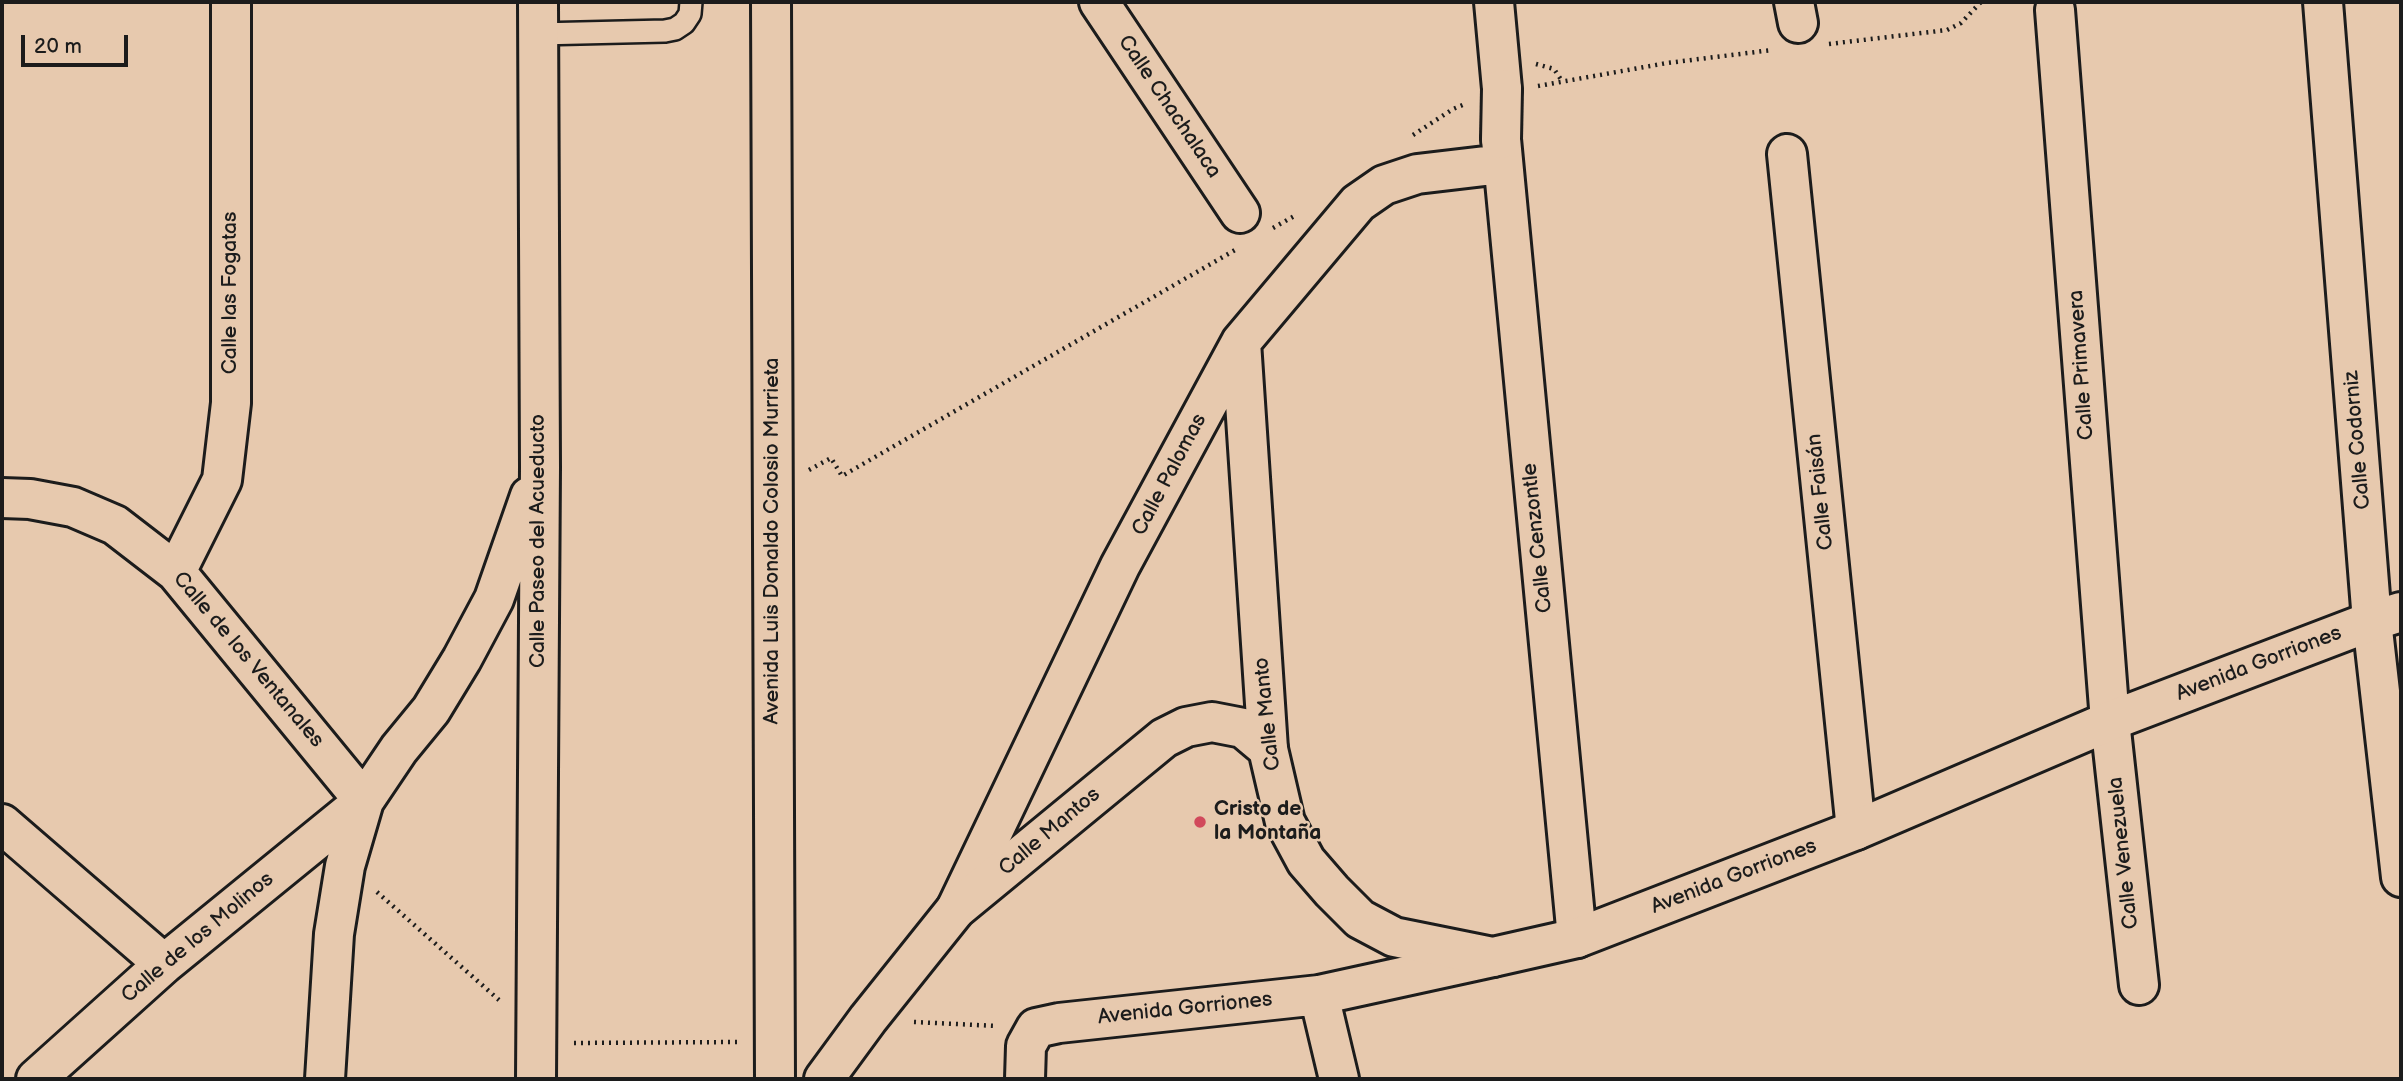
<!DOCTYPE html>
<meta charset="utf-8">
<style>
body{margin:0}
#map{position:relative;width:2403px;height:1081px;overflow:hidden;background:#e7c9ae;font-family:"Balsamiq Sans",sans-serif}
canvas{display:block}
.frame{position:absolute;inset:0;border:4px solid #1c1c1c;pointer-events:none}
.scale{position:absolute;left:21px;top:35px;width:107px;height:32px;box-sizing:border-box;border:4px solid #1c1c1c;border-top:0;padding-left:9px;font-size:21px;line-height:24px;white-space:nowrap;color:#1c1c1c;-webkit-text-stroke:5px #e7c9ae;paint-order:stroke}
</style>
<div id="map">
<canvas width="2403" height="1081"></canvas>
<div class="frame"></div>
<div class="scale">20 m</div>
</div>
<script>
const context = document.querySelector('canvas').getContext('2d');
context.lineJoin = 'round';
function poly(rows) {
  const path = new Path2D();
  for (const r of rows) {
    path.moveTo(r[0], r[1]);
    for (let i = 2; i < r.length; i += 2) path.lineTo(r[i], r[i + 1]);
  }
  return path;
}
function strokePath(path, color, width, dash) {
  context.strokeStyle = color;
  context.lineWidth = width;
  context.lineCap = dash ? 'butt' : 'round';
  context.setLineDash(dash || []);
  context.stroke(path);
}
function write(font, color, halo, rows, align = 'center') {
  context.font = font + ' "Balsamiq Sans",sans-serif';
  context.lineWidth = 5;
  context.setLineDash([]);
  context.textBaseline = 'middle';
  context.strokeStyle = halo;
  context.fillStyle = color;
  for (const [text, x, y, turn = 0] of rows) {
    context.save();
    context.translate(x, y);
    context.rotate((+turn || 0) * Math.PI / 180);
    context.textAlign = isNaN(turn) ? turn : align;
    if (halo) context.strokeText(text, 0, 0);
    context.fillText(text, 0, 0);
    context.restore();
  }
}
const path = poly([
 [1829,44,1947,30,1961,23,1981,2],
 [1536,64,1554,69,1562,81],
 [1538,86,1667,63,1772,50],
 [1413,135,1453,109,1465,104],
 [1273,228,1296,215],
 [809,470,831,458,842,476,1235,250],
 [377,892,499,1000],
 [914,1022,997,1026],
 [574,1043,740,1042]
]);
const service = poly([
 [538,34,665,31,675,29,684,23,690,14,691,2]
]);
const minor = poly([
 [1099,2,1240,213],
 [1494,2,1502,89],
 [1794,2,1798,23],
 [2323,2,2372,621,2401,877],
 [2055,10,2110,721,2139,985],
 [1501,139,1577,938],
 [1787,154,1856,830],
 [1241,342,1268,749],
 [2,498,30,499,73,507,115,525,176,572,364,801],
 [176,572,222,480,231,403,231,2],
 [2,824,164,964],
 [956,909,1120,566,1241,342,1358,203,1384,185,1417,174,1502,164],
 [1319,995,1339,1079],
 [36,1079,164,964,364,801,399,749,431,710,462,659,494,599,530,496],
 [325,1079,334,934,345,866,364,801],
 [536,1079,540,467,538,2],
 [1025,1079,1026,1046,1036,1028,1059,1023,1319,995,1493,957]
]);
const tertiary = poly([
 [771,2,775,1079],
 [824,1079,868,1019,956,909,1164,738,1186,727,1212,722,1243,728,1268,749,1285,822,1306,861,1332,891,1360,919,1394,937,1493,957,1577,938,1856,830,2110,721,2372,621,2401,612]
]);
const minorBridge = poly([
 [1501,139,1502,89]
]);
const markers = [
 [1200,822,7,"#d1495b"]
];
const streetNames = [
 ["Calle Chachalaca",1169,107,56],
 ["Calle las Fogatas",231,293,-90],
 ["Calle Primavera",2082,365,-94],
 ["Calle Codorniz",2358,440,-95],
 ["Calle Palomas",1170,475,-62],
 ["Calle Faisán",1821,492,-96],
 ["Calle Cenzontle",1538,538,-96],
 ["Calle Paseo del Acueducto",539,541,-90],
 ["Avenida Luis Donaldo Colosio Murrieta",773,541,-90],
 ["Calle de los Ventanales",248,660,50],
 ["Avenida Gorriones",2259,664,-21],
 ["Calle Manto",1268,714,-96],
 ["Calle Mantos",1050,832,-40],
 ["Calle Venezuela",2124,853,-96],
 ["Avenida Gorriones",1734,877,-21],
 ["Calle de los Molinos",198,938,-40],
 ["Avenida Gorriones",1185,1009,-6]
];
const poiNames = [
 ["Cristo de",1214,810],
 ["la Montaña",1214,834]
];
strokePath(service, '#1c1c1c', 26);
strokePath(minor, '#1c1c1c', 44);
strokePath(tertiary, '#1c1c1c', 44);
strokePath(path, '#1c1c1c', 4.5, [2, 5]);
strokePath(service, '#e7c9ae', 21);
strokePath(minor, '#e7c9ae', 38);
strokePath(tertiary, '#e7c9ae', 38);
strokePath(minorBridge, '#1c1c1c', 44, []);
strokePath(minorBridge, '#e7c9ae', 38);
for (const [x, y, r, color] of markers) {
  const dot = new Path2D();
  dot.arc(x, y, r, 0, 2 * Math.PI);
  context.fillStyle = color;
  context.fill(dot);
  strokePath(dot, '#e7c9ae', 2.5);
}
write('21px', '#1c1c1c', '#e7c9ae', streetNames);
write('bold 21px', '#1c1c1c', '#e7c9ae', poiNames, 'left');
</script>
